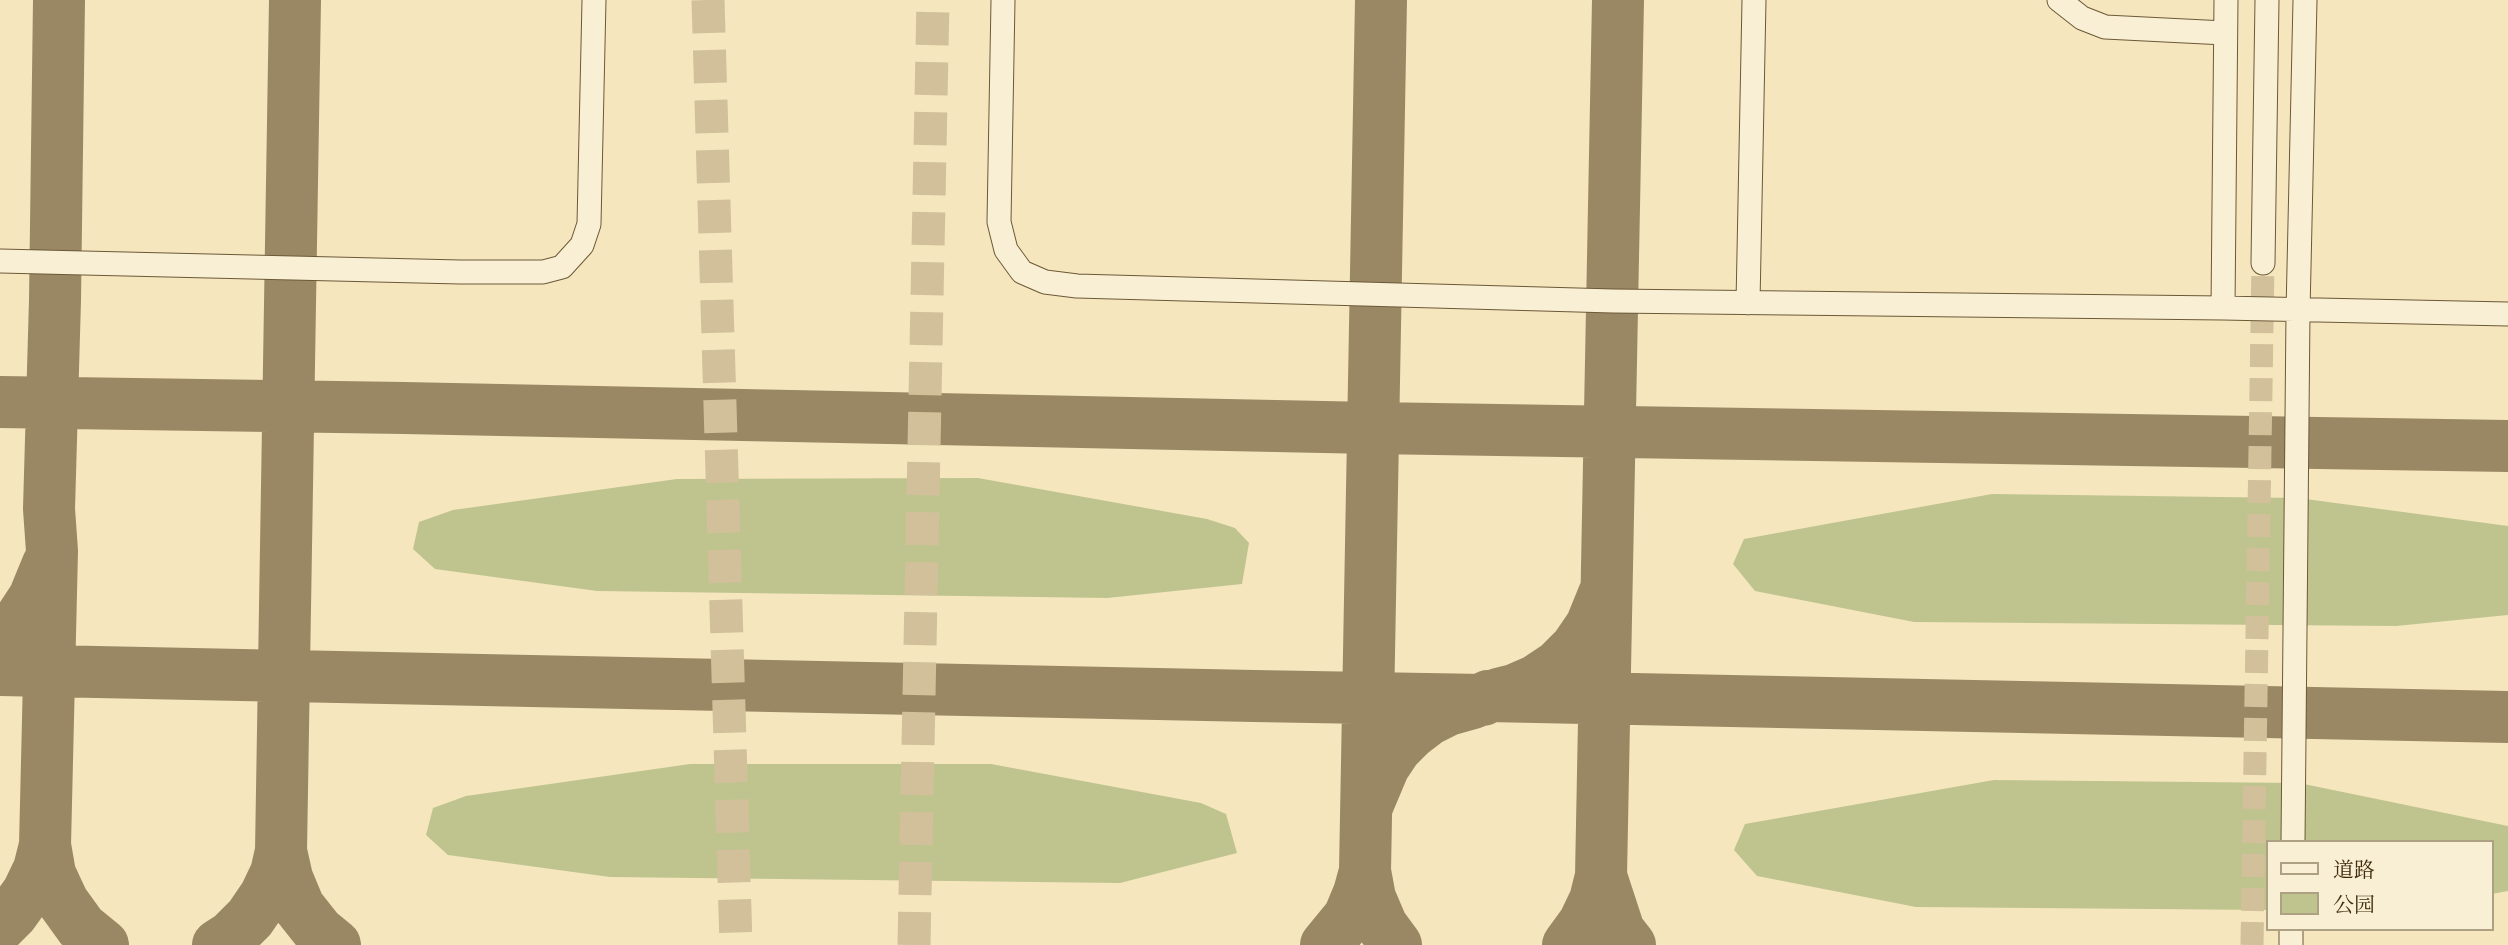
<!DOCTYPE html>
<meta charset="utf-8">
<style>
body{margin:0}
#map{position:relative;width:2508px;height:945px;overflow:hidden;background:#f5e6be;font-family:Cardo,"Noto Serif SC",serif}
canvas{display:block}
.legend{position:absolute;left:2266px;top:840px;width:228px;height:91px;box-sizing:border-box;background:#f8efd5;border:2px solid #aea083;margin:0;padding:9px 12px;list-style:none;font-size:21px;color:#3f2a09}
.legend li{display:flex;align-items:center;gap:14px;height:35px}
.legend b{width:35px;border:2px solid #aea083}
</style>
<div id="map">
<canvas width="2508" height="945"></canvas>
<ul class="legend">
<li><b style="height:9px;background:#f8efd5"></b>道路</li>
<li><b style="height:19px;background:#bfc48f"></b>公园</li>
</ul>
</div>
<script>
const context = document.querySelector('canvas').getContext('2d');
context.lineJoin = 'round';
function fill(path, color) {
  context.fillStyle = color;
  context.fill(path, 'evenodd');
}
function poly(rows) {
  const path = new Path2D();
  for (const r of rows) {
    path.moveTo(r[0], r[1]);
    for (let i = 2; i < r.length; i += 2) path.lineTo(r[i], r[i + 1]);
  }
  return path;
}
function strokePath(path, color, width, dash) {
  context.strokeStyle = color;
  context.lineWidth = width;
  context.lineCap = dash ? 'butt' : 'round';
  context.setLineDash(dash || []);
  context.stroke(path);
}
const green = poly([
 [978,478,1207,519,1235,528,1249,543,1242,584,1107,598,597,591,435,569,413,549,419,522,453,510,677,479],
 [1992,494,2298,498,2508,526,2508,615,2396,626,1914,622,1755,591,1733,564,1744,539],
 [690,764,991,764,1201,803,1226,814,1237,853,1120,883,610,877,448,855,426,835,433,808,466,796],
 [1994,780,2299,783,2508,826,2508,891,2492,894,2492,842,2268,842,2268,910,1916,907,1757,876,1734,850,1745,824]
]);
const taxiway = poly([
 [59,0,55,300,49,509,52,551,45,845,50,874,63,902,81,927,103,945],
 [295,0,281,851,287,878,299,907,318,931,335,945],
 [1381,0,1365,871,1370,898,1382,926,1396,945],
 [0,402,404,408,1372,428,2508,446],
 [0,638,20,619,34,598,48,564],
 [0,670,1254,696,1483,700,1488,696,2508,717],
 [1498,694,1514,690,1537,680,1558,666,1576,648,1591,626,1604,594],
 [1368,804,1384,766,1396,748,1411,733,1428,720,1448,710,1473,703],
 [1601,876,1619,931,1630,945],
 [0,926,13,913,28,892,39,869,45,845],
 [218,945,232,936,250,918,265,896,276,873,281,851],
 [1326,945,1349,917,1359,893,1365,871],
 [1568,945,1584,923,1595,900,1601,876,1618,0]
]);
const minorTunnel = poly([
 [2252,945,2263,263]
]);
const highwayTunnel = poly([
 [708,0,736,945],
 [914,945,933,0]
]);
const minor = poly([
 [1003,0,999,222,1006,250,1022,272,1045,282,1077,286,1613,301,2223,308,2508,314],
 [2059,0,2082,18,2105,27,2225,33],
 [0,261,460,272,543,272,562,267,582,245,589,224,594,0],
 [2263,263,2267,0],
 [1748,303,1754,0],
 [2223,308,2226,0],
 [2293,842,2298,312,2305,0],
 [2291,945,2291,929]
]);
fill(green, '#bfc48f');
strokePath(taxiway, '#9a8864', 52);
strokePath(minorTunnel, '#d1c09a', 23, [23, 11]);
strokePath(highwayTunnel, '#d1c09a', 33, [33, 17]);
strokePath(minor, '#6c5936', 25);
strokePath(minor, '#f8efd5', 23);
</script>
